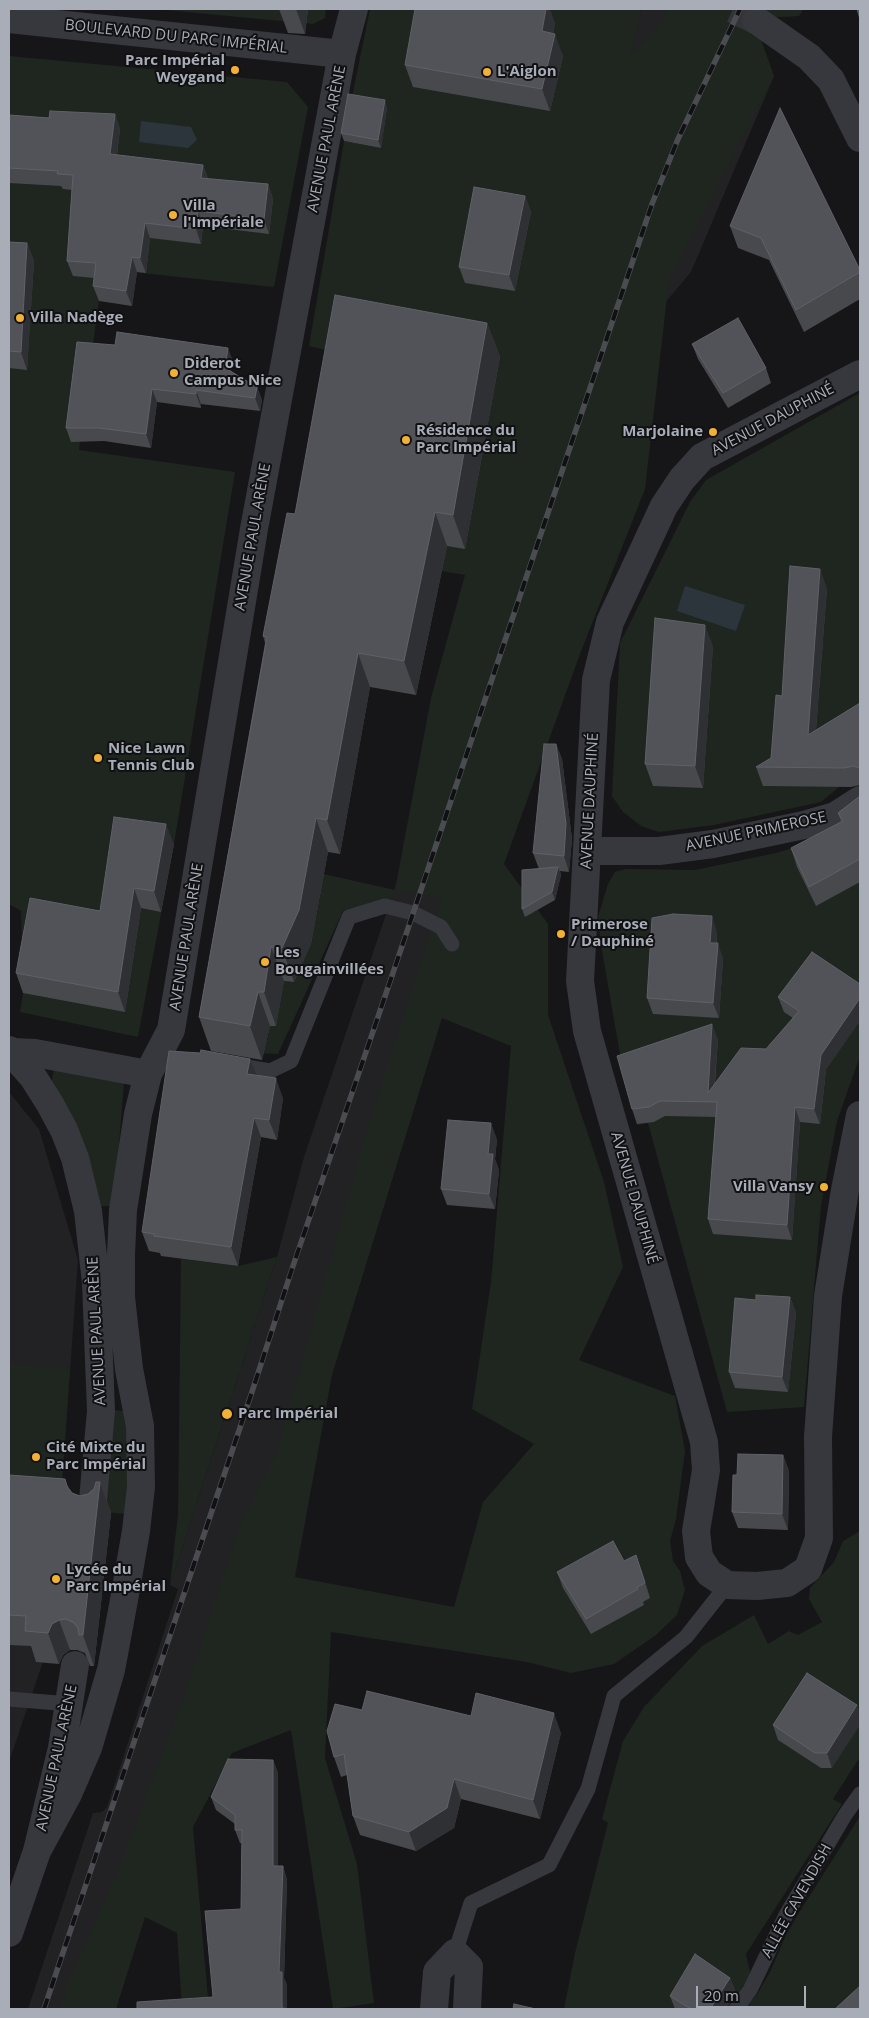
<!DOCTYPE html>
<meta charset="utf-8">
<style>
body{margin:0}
#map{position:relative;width:869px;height:2018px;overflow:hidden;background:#161618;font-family:"Open Sans",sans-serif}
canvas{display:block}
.frame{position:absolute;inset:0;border:10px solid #a8adb8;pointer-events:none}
.scale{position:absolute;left:696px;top:1986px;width:110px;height:22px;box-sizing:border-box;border:2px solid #a8adb8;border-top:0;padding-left:6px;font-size:15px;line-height:18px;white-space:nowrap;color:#a8adb8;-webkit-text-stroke:4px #111113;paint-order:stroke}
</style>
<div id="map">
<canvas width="869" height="2018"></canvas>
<div class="frame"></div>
<div class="scale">20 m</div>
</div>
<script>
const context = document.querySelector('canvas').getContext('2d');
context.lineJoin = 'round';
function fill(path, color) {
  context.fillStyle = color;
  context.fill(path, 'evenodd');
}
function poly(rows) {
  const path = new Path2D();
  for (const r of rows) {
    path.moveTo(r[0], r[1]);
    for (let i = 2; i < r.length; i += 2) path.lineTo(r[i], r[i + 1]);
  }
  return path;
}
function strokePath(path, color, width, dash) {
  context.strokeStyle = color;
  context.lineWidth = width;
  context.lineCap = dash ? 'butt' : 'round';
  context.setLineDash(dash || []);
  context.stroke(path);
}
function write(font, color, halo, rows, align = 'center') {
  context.font = font + ' "Open Sans",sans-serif';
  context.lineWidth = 4;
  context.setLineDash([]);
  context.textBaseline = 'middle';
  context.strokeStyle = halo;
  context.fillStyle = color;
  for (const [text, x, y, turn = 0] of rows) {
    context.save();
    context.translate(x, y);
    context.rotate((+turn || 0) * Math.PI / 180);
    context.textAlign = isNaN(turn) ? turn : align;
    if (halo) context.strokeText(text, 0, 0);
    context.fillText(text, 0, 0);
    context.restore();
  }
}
const built = poly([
 [642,9,803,9,799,16,753,18,774,76,691,272,642,330,442,898,275,1457,116,2009,28,2009,93,1813,102,1812,107,1807,178,1589,170,1585,277,1257,304,1157,458,701],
 [9,1092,39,1129,78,1260,51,1638,9,1762]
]);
const green = poly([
 [155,9,326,9,325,18,313,24],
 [370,9,642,9,630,57,663,21,666,9,803,9,799,16,753,18,774,76,669,280,645,489,580,654,504,864,548,924,548,1015,604,1182,623,1267,579,1360,675,1396,685,1451,676,1519,670,1541,673,1561,680,1571,685,1590,677,1615,656,1635,614,1664,571,1673,527,1662,331,1632,325,1758,357,1864,374,2003,333,2009,291,1730,232,1753,193,1827,209,2009,182,2009,177,1933,145,1917,116,2009,60,2009,68,1984,122,1861,184,1696,239,1528,275,1457,372,1113,442,898,395,890,390,902,343,911,278,1054,212,1051,267,1041,270,1026,276,1026,284,981,294,982,311,944,320,897,288,866,395,890,431,698,465,575,307,548,343,354,309,346,344,141,381,148,387,108,351,102],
 [442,1018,511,1046,491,1282,472,1409,534,1444,483,1502,454,1607,295,1577,332,1375],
 [9,56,287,82,308,107,274,287,103,269,79,450,235,472,174,844,138,1037,20,1012,23,993,21,911,9,904,9,338,29,339,32,286,9,260],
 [182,175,209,178,204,222],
 [860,393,860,770,821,802,714,825,659,832,641,826,623,812,612,796,620,643,690,502,706,480],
 [860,820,860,1056,837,1121,821,1206,804,1407,727,1412,648,1123,637,1125,623,1071,601,945,598,917,608,884,615,872,626,869,695,870,776,853,845,832],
 [54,1070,124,1083,114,1206,98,1206,51,1084],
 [277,1257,170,1585,178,1514,181,1259,238,1266],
 [9,1364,70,1369,60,1509,9,1505],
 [111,1410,127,1411,127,1514,103,1512],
 [860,1531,860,1757,833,1799,842,1804,746,1954,751,1976,726,2009,564,2009,575,1953,608,1823,602,1819,623,1741,644,1707,702,1646,754,1615,768,1644,789,1631,798,1635,822,1622,809,1599,810,1588,834,1562,843,1541],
 [860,1816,860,2009,745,2009,756,1996,770,1972,786,1935,797,1916]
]);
const water = poly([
 [141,121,191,127,197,140,188,148,139,142],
 [685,586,745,605,736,631,677,611]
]);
const streetTunnel = poly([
 [733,9,756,20]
]);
const lane = poly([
 [235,1065,270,1071,291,1061,349,917,385,906,413,913,441,927,452,944],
 [9,1699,70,1704],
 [455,1953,471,1903,549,1865,588,1789,614,1696,686,1637,727,1585],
 [736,2009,750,1990,786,1915,845,1815,860,1794]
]);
const street = poly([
 [9,19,342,54],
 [756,20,809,57,831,80,860,138],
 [860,374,702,457,682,479,664,506,610,622,596,680,580,981,587,1031,704,1442,706,1470,696,1531,699,1557,709,1573,727,1585,757,1586,787,1583,808,1569,819,1538,818,1437,828,1296,845,1190,860,1115],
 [587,851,659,851,713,844,804,825,835,816,860,800],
 [9,1050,33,1077,50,1104,64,1130,75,1158,88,1211,96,1283,101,1411,92,1511],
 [11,1052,35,1053,148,1074],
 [37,1851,68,1794,88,1748,111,1670,124,1600,136,1531,141,1487,140,1426,129,1369,121,1297,121,1255,123,1210,138,1114,148,1074,171,1030,254,529,342,54,354,9],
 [9,1933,37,1851,62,1748,75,1665],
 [434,2009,437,1972,455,1953,469,1967,467,2009]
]);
const rail = poly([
 [44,2009,249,1401,293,1266,395,967,652,204,678,139,740,9]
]);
const wall = poly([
 [279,9,308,9,305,34,288,33],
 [555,23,553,34,563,56,550,111,413,87,405,65],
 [387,108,381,148,344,141,341,133],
 [115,114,120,129,117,155,203,165,208,179,268,184,273,199,269,234,203,226,201,244,150,238,146,273,137,272,132,306,99,301,93,286,94,278,73,276,67,261,72,190,63,189,61,186,9,183,9,115,49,118],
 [525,196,531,212,515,291,465,283,459,267],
 [730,226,860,270,860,299,804,332,769,260,738,248],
 [9,242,27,243,34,261,27,370,9,368,9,372],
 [487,323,500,357,465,549,447,546,416,695,370,687,340,854,328,852,311,944,294,982,284,981,276,1026,270,1026,262,1060,211,1051,199,1017,265,643,263,636,295,514],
 [77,342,233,361,231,371,257,387,262,400,260,411,201,404,201,408,157,402,151,448,104,441,71,442,66,428],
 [692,344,766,368,771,383,728,408,698,359],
 [827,588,816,730,860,703,860,785,851,787,763,786,756,767,771,758,782,696],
 [713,646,703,788,653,786,645,764],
 [556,744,562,759,572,839,569,872,560,871,561,875,555,900,525,917,522,909,539,869,533,853],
 [860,796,860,882,816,906,797,867,791,848,841,822,838,813],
 [174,844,161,912,141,908,125,1012,23,993,16,973,100,911],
 [717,932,717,943,723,959,719,1018,653,1014,647,998],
 [812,952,826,1070,820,1124,800,1122,792,1240,713,1234,708,1219,716,1117,665,1116,654,1122,637,1124,632,1109,718,1039,715,1083,766,1049,793,1018,784,1012,778,997],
 [250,1059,256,1075,283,1098,277,1140,261,1137,238,1266,161,1256,160,1253,149,1251,142,1232],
 [497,1139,495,1159,499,1170,495,1209,447,1205,441,1189],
 [790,1297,796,1313,788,1392,735,1388,729,1372,756,1300],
 [783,1455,789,1471,788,1530,738,1528,732,1512,737,1475],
 [9,1475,65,1479,69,1490,72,1493,80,1496,88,1494,100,1482,111,1513,94,1666,90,1666,85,1653,77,1650,70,1650,63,1655,59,1664,36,1662,31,1646,9,1645],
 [624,1561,642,1571,650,1598,643,1602,644,1605,591,1634,563,1588,557,1572],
 [807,1673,832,1768,821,1768,778,1740,773,1725],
 [362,1710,471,1716,561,1733,540,1819,461,1799,454,1828,416,1851,360,1835,353,1816,347,1775,341,1777,334,1757],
 [273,1760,278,1773,278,1866,283,1866,287,1880,284,1978,287,1985,287,2009,213,1997,241,1909,242,1843,240,1843,235,1830,235,1824,216,1810,211,1797],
 [730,1978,736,1993,726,2009,675,2009,670,1996]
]);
const shadedWall = poly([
 [296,9,308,9,305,34],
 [546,9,550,9,555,23,550,53,542,31],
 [555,34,563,56,550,111,542,89],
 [385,100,387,108,381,148,378,140],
 [115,114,120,129,115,169,110,154],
 [203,165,208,180,201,178],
 [268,184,273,199,269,234,264,219],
 [525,196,531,212,515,291,509,275],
 [198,211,203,226,201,244,196,229],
 [145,223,150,238,146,273,140,258],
 [27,243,34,261,27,370,21,352],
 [132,257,137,272,132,306,126,291],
 [487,323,500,357,465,549,453,515],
 [228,348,233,361,229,381,225,368],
 [257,387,262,400,260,411,255,398],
 [152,389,157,402,151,448,146,434],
 [196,390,201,404,201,408,196,394],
 [435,512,447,546,416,695,404,661],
 [820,569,827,588,814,754,808,735],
 [705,625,713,646,703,788,695,766],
 [358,653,370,687,340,854,327,820],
 [556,744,562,759,572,839,569,872,564,856],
 [316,818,328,852,311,944,294,982,282,948],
 [166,824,174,844,161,912,154,891],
 [558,867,561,875,555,900,552,892],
 [134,888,141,908,125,1012,118,992],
 [712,916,717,932,716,958,710,943],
 [718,943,723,959,719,1018,713,1003],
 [271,947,284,981,276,1026,264,992],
 [258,992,270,1026,262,1060,250,1026],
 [860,998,860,1021,826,1070,820,1124,814,1109,821,1055],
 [712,1024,718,1039,713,1102,708,1093],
 [250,1059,258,1078,247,1074],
 [276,1078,283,1098,277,1140,269,1120],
 [795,1107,800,1122,792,1240,787,1225],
 [254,1118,261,1137,238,1266,231,1247],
 [491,1123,497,1139,495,1159,499,1170,495,1209,489,1194,488,1154],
 [790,1297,796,1313,788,1392,782,1377],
 [783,1455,789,1471,788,1530,782,1514],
 [100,1482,111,1513,94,1666,83,1635],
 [636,1555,642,1571,650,1598,645,1583],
 [59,1620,70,1650,63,1655,59,1664,48,1633,52,1624],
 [857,1705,860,1713,860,1725,832,1768,827,1753],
 [554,1713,561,1733,540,1819,533,1800],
 [273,1760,278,1773,278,1879,273,1866],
 [454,1779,461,1799,454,1828,416,1851,409,1832],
 [283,1866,287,1880,284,1978,287,1985,287,2009,283,2009,279,1972],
 [730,1978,736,1993,726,2009,710,2009]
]);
const building = poly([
 [415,9,546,9,542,31,555,34,542,89,405,65,415,9],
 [857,9,860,9,860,19,857,9],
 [348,94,385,100,378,140,341,133,348,94],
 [780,108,860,270,860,272,796,310,761,238,730,226,780,108],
 [50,111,115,114,110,154,203,165,201,178,268,184,264,219,198,211,196,229,145,223,140,258,132,257,126,291,93,286,96,263,67,261,73,175,57,174,58,171,9,168,9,115,49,118,50,111],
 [474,187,525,196,509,275,459,267,474,187],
 [9,242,27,243,21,352,9,351,9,242],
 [335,295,487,323,453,515,435,512,404,661,358,653,327,820,316,818,299,910,282,948,271,947,264,992,258,992,250,1026,199,1017,267,637,263,636,287,513,295,514,335,295],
 [738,318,766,368,723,393,692,344,738,318],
 [117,332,228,348,225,368,257,387,255,398,196,390,196,394,152,389,146,434,99,428,66,428,77,342,115,345,117,332],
 [790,566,820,569,808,735,860,703,860,768,853,766,844,768,756,767,771,758,776,695,782,696,790,566],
 [655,618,705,625,695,766,645,764,655,618],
 [544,744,556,744,566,824,564,856,533,853,544,744],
 [860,796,860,859,809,887,791,848,843,821,838,813,860,796],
 [114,817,166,824,154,891,134,888,118,992,16,973,30,898,100,911,114,817],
 [558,867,552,892,522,909,522,870,558,867],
 [673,914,712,916,710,943,718,943,713,1003,647,998,652,918,673,914],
 [812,952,860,984,860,998,821,1055,814,1109,795,1107,787,1225,708,1219,717,1102,660,1101,649,1107,632,1109,617,1056,712,1024,708,1093,741,1048,766,1049,799,1011,778,997,812,952],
 [201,1050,250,1059,247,1074,276,1078,269,1120,254,1118,231,1247,154,1236,154,1234,142,1232,169,1051,200,1053,201,1050],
 [448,1120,491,1123,488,1154,493,1154,489,1194,441,1189,448,1120],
 [756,1295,790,1297,782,1377,729,1372,735,1298,756,1300,756,1295],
 [738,1454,783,1455,782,1514,732,1512,733,1475,737,1475,738,1454],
 [9,1475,65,1479,67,1486,72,1493,80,1496,88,1494,94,1489,96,1482,100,1482,83,1635,79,1635,78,1628,74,1623,66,1619,59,1620,52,1624,48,1633,25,1631,26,1616,9,1615,9,1475],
 [613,1541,624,1561,636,1555,645,1583,637,1587,638,1589,586,1619,557,1572,613,1541],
 [807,1673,857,1705,827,1753,815,1753,773,1725,807,1673],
 [367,1691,471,1716,476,1693,554,1713,533,1800,454,1779,447,1808,409,1832,353,1816,344,1754,334,1757,327,1731,335,1704,362,1710,367,1691],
 [228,1759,273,1760,273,1866,283,1866,279,1972,282,1972,282,2008,290,2009,137,2009,137,2002,213,1997,205,1911,241,1909,242,1830,235,1830,235,1815,211,1797,228,1759],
 [695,1954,730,1978,710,2009,691,2009,670,1996,695,1954],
 [860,1986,860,2009,835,2009,860,1986],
 [514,2004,536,2009,513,2009,514,2004]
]);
const markers = [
 [235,70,5,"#f2b134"],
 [487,72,5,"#f2b134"],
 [173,215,5,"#f2b134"],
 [20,318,5,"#f2b134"],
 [174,373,5,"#f2b134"],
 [713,432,5,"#f2b134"],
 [406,440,5,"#f2b134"],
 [98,758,5,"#f2b134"],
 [561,934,5,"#f2b134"],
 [265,962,5,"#f2b134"],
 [824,1187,5,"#f2b134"],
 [227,1414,6,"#f2b134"],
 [36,1457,5,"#f2b134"],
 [56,1579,5,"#f2b134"]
];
const streetNames = [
 ["BOULEVARD DU PARC IMPÉRIAL",176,37,6],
 ["AVENUE PAUL ARÈNE",327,139,-79],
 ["AVENUE DAUPHINÉ",773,420,-28],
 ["AVENUE PAUL ARÈNE",253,537,-80],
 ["AVENUE DAUPHINÉ",590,801,-87],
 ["AVENUE PRIMEROSE",756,832,-12],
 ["AVENUE PAUL ARÈNE",187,937,-81],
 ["AVENUE DAUPHINÉ",634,1198,74],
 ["AVENUE PAUL ARÈNE",97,1331,-93],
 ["AVENUE PAUL ARÈNE",57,1758,-78],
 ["ALLÉE CAVENDISH",797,1901,-61]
];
const poiNames = [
 ["Parc Impérial",225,61,"right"],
 ["Weygand",225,78,"right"],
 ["L'Aiglon",497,72],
 ["Villa",183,206],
 ["l'Impériale",183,223],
 ["Villa Nadège",30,318],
 ["Diderot",184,364],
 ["Campus Nice",184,381],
 ["Résidence du",416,431],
 ["Parc Impérial",416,448],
 ["Marjolaine",703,432,"right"],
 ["Nice Lawn",108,749],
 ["Tennis Club",108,766],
 ["Primerose",571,925],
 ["/ Dauphiné",571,942],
 ["Les",275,953],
 ["Bougainvillées",275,970],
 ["Villa Vansy",814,1187,"right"],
 ["Parc Impérial",238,1414],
 ["Cité Mixte du",46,1448],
 ["Parc Impérial",46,1465],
 ["Lycée du",66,1570],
 ["Parc Impérial",66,1587]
];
fill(built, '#222225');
fill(green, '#1e261f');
fill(water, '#2c353c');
strokePath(streetTunnel, '#333438', 28, [28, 14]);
strokePath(lane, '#37383d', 15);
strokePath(street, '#37383d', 28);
strokePath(rail, '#4a4c52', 5.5);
strokePath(rail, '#111113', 4, [11]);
fill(wall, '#47494d');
fill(shadedWall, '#2f3033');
fill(building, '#525359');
strokePath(building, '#5f6168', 1);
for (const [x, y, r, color] of markers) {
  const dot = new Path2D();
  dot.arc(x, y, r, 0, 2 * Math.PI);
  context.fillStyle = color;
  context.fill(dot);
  strokePath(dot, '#111113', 2);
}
write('15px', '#a8adb8', '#111113', streetNames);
write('bold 15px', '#a8adb8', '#111113', poiNames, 'left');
</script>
